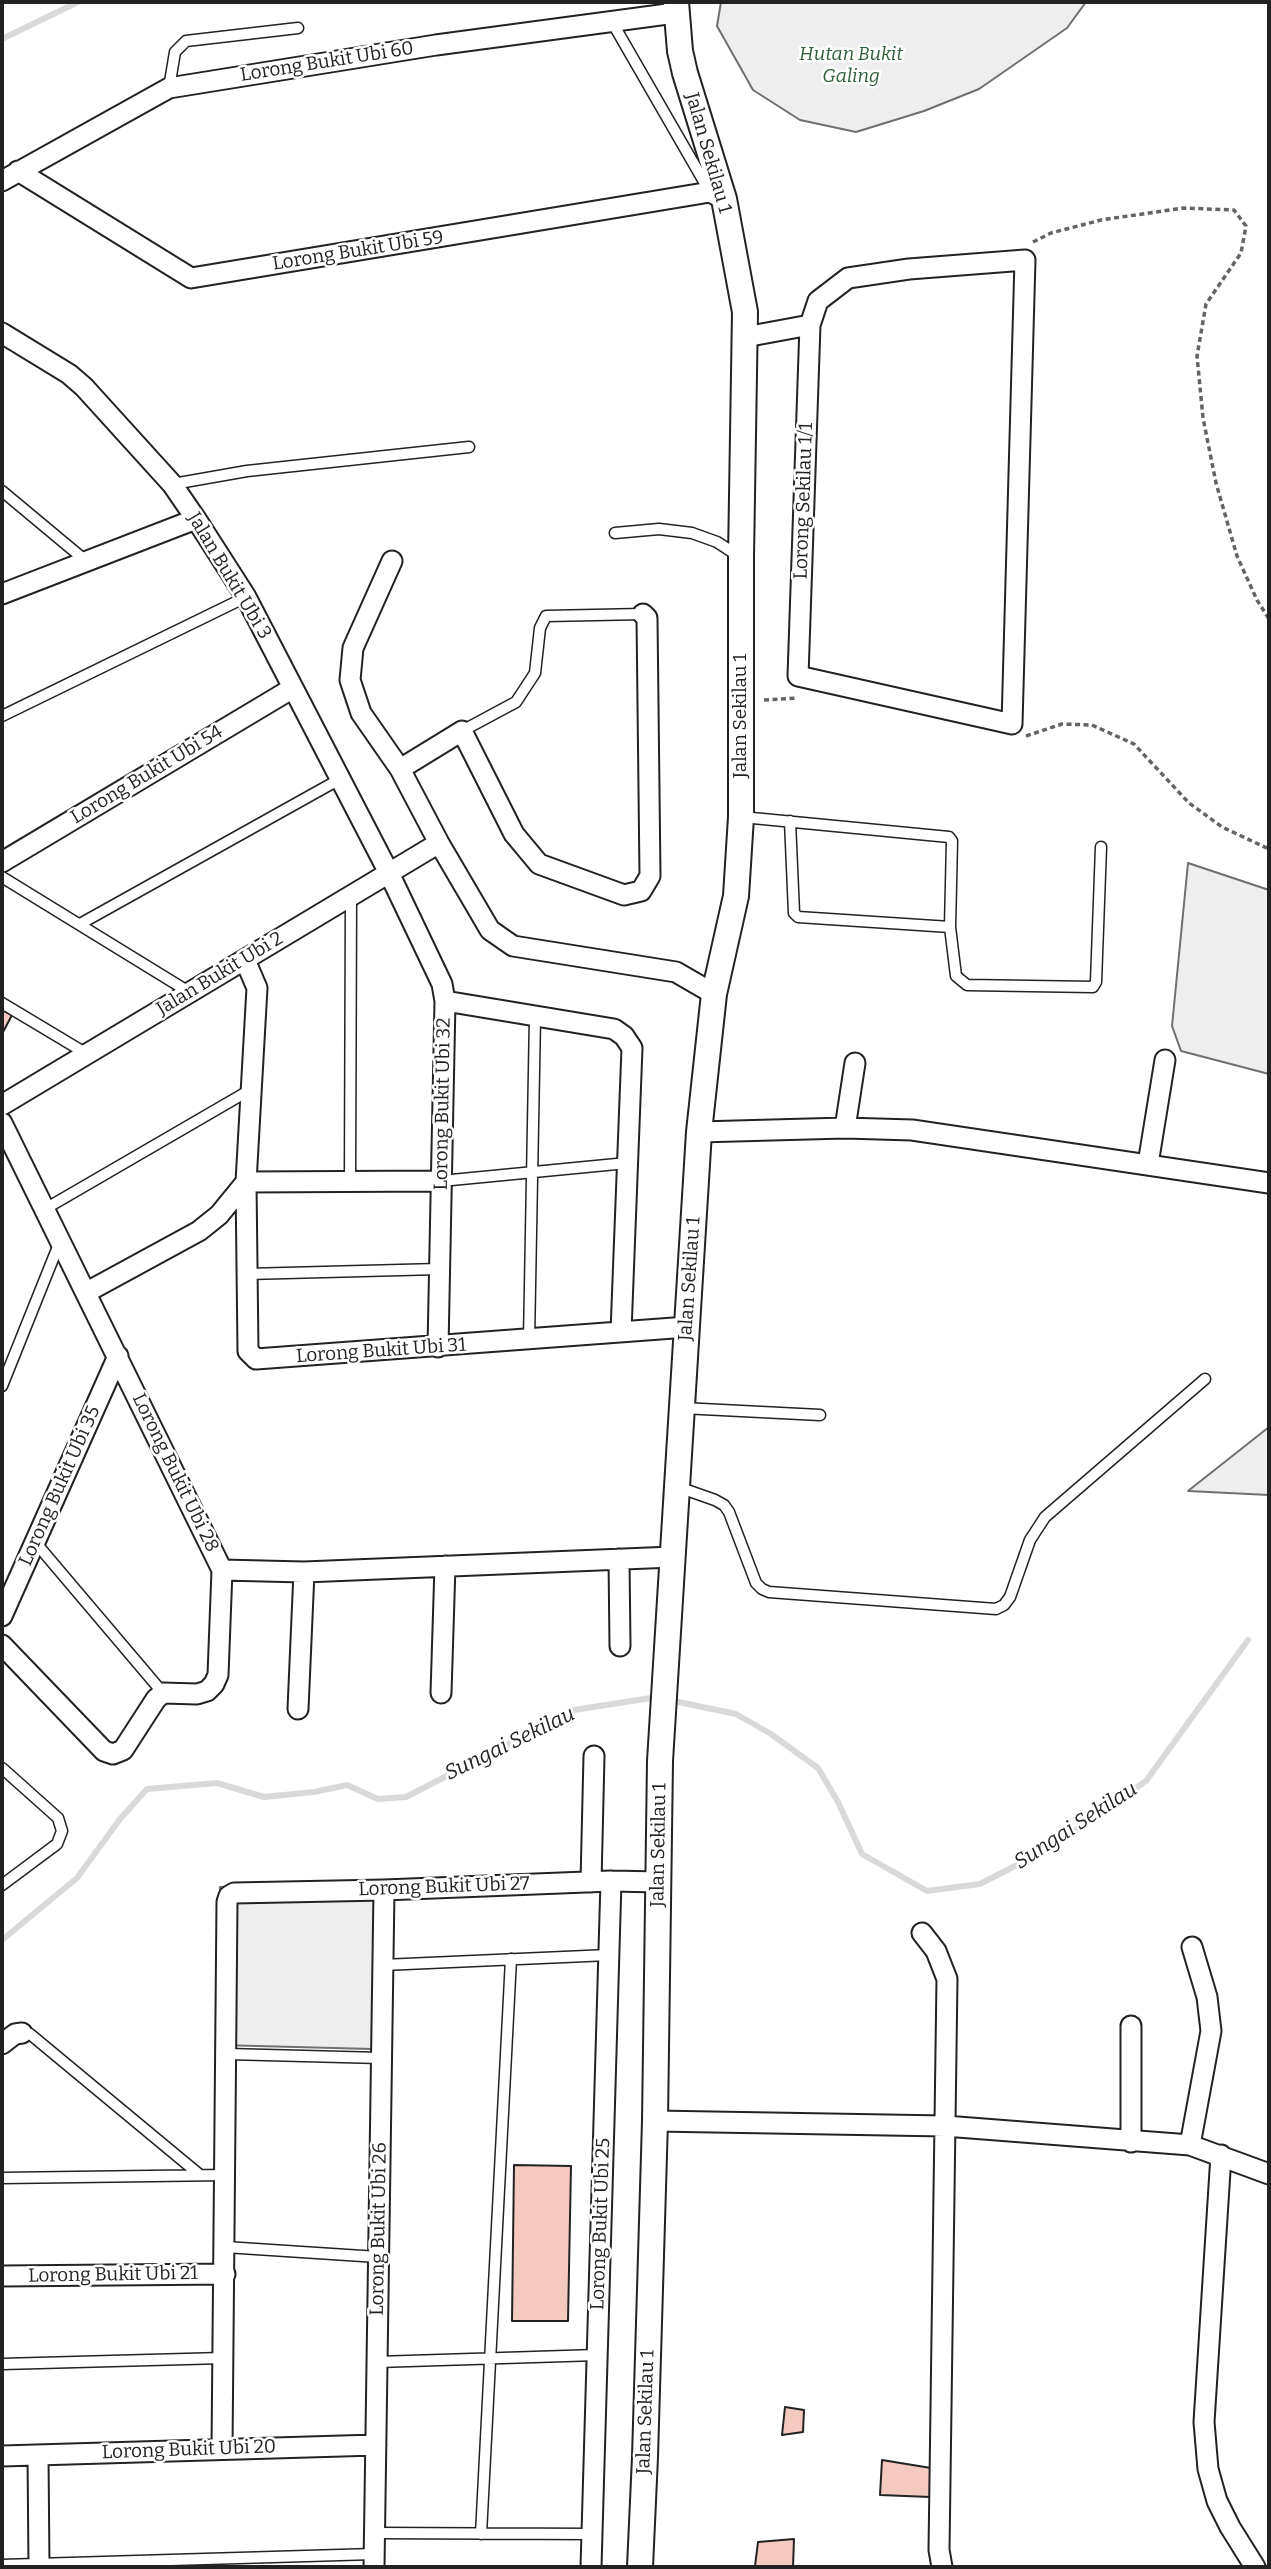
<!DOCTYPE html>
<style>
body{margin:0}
#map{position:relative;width:1271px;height:2569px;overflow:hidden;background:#fff;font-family:Bitter,serif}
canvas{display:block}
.frame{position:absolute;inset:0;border:4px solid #222;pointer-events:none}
</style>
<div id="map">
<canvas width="1271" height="2569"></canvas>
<div class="frame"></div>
</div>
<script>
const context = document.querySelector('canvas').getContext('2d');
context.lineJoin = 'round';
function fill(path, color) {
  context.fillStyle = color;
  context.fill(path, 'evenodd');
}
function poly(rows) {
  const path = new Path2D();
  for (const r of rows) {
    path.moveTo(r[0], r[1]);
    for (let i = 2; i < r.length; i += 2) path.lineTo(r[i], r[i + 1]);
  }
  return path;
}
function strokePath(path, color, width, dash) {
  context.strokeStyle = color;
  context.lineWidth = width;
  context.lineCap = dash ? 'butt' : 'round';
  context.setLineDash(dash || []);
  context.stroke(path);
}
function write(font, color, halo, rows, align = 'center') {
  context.font = font + ' Bitter,serif';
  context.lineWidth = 5;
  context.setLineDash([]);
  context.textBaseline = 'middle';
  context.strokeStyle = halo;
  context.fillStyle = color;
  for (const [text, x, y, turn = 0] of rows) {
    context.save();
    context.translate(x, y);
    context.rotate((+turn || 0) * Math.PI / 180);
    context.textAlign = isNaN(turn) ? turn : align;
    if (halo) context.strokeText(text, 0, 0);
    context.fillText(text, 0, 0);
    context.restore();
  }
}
const green = poly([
 [721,2,1086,2,1067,28,979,89,924,111,856,132,800,120,753,90,717,26,721,2],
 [1188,863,1269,890,1269,1074,1181,1051,1172,1026,1188,863],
 [1269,1427,1269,1495,1188,1491,1269,1427],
 [375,1881,372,2049,218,2045,220,1887,375,1881]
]);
const stream = poly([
 [2,39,78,2],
 [669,1700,736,1714,771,1734,818,1768,838,1802,862,1854,927,1891,980,1884,1050,1848,1146,1781,1248,1640],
 [2,1940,77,1878,120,1819,147,1789,217,1783,264,1797,314,1792,347,1785,378,1799,406,1797,574,1710,651,1698,658,1699]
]);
const building = poly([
 [2,1010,12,1015,2,1034,2,1010],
 [514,2165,571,2166,568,2321,512,2321,514,2165],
 [785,2407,804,2410,803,2432,782,2435,785,2407],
 [882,2460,931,2468,930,2497,880,2495,882,2460],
 [794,2539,793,2567,742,2567,755,2566,758,2542,794,2539]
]);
const path = poly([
 [1033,242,1051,233,1101,220,1183,208,1234,210,1246,226,1241,253,1206,304,1197,356,1203,418,1216,483,1237,556,1257,600,1269,619],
 [764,700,798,698],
 [1026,736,1062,724,1092,725,1134,744,1189,803,1222,827,1269,849]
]);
const service = poly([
 [612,22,710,192],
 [169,88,175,52,186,41,298,28],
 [173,484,247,471,469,447],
 [2,491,86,561],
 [615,533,659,529,692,533,717,542,740,557],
 [2,716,246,597],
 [462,731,516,702,535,673,540,628,546,616,643,614],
 [742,817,949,837,952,841,950,927,956,976,967,985,1093,987,1096,982,1101,847],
 [790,821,794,913,798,917,950,927],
 [2,877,189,992],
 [80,924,340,779],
 [2,1003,87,1054],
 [441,1181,627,1163],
 [350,1182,351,896],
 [45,1209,250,1090],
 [247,1274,439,1269],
 [529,1340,535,1017],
 [2,1386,59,1244],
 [682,1408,820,1415],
 [678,1487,715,1500,724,1505,729,1512,756,1583,762,1589,769,1592,996,1609,1004,1605,1010,1597,1030,1540,1045,1517,1205,1379],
 [35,1542,163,1693],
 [2,1768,58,1818,62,1831,57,1844,2,1885],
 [383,1965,609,1955],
 [22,2033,30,2034,200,2175],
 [227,2054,381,2058],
 [2,2178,225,2175],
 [225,2247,378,2257],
 [377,2362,597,2355],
 [2,2364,223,2358],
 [374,2533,592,2534],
 [481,2534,511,1959],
 [2,2565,374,2554]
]);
const minor = poly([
 [18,171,191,278,710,192,724,199],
 [2,181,169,88,436,45,675,13],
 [1025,260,1012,724,798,676,810,325,818,301,848,278,909,269,1025,260],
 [2,333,69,374,84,387,172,484,196,519,246,597,389,873,442,984,445,1001,438,1347],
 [745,337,810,325],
 [392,561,353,648,350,680,361,713,400,769],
 [2,594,196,519],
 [643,614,647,618,650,876,641,891,624,895,539,864,514,834,462,731,400,769,439,843,490,930,513,946,676,972,714,994],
 [2,862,293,688],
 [245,960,257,988,246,1182,248,1351,256,1359,687,1327],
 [445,1001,614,1029,624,1036,632,1048,621,1332],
 [2,1105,439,843],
 [2,1123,222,1570,218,1675,214,1684,207,1691,197,1694,163,1693,156,1699,123,1750,113,1754,104,1751,2,1645],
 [845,1128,855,1063],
 [699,1132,845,1128,912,1130,1269,1183],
 [1148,1164,1165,1060],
 [246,1182,441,1181],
 [87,1292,199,1231,219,1215,246,1182],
 [619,1559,620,1646],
 [222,1570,304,1572,673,1557],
 [2,1616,118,1356],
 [441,1693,445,1566],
 [298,1709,304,1572],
 [591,1882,594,1756],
 [922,1933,936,1951,947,1979,939,2550,942,2567],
 [1131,2026,1131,2142],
 [2,2044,15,2034,22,2033],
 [655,2121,945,2126,1190,2145,1269,2174],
 [1190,2145,1211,2031,1207,1997,1192,1947],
 [1221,2155,1204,2422,1208,2469,1217,2501,1230,2527,1255,2567],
 [2,2276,225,2274],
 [222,2449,227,1902,229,1896,234,1893,384,1890,611,1881,659,1882],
 [38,2455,39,2567],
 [2,2456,376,2445],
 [374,2567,384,1890],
 [591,2567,611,1881]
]);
const tertiary = poly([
 [640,2567,645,2457,655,2121,660,1761,699,1132,714,994,736,896,741,817,741,557,745,312,724,199,685,73,680,51,676,2]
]);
const parkNames = [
 ["Hutan Bukit",851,55],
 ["Galing",851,77]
];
const streetNames = [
 ["Lorong Bukit Ubi 60",327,62,-9],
 ["Jalan Sekilau 1",708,153,74],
 ["Lorong Bukit Ubi 59",358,251,-9],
 ["Lorong Sekilau 1/1",804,501,-88],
 ["Jalan Bukit Ubi 3",229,576,59],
 ["Jalan Sekilau 1",741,716,-90],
 ["Lorong Bukit Ubi 54",147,775,-31],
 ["Jalan Bukit Ubi 2",220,974,-31],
 ["Lorong Bukit Ubi 32",443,1104,-89],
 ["Jalan Sekilau 1",690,1279,-86],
 ["Lorong Bukit Ubi 31",381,1351,-4],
 ["Lorong Bukit Ubi 28",175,1473,64],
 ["Lorong Bukit Ubi 35",60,1486,-66],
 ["Jalan Sekilau 1",659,1845,-89],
 ["Lorong Bukit Ubi 27",444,1887,-2],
 ["Lorong Bukit Ubi 25",601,2224,-88],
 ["Lorong Bukit Ubi 26",379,2229,-89],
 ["Lorong Bukit Ubi 21",113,2275,-1],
 ["Jalan Sekilau 1",646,2412,-88],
 ["Lorong Bukit Ubi 20",189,2450,-2]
];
const waterNames = [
 ["Sungai Sekilau",510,1744,-26],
 ["Sungai Sekilau",1076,1826,-33]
];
fill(green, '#eee');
strokePath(green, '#6f6f6f', 2);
strokePath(stream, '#d9d9d9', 6);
fill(building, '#f3c9c0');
strokePath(building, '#222', 2);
strokePath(service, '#222', 13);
strokePath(minor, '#222', 23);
strokePath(tertiary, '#222', 28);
strokePath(path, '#646464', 3.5, [5, 3.5]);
strokePath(service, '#fff', 10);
strokePath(minor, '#fff', 19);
strokePath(tertiary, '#fff', 24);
write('italic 19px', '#2f5e38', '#fff', parkNames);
write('19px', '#222', '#fff', streetNames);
write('italic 21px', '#222', '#fff', waterNames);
</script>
